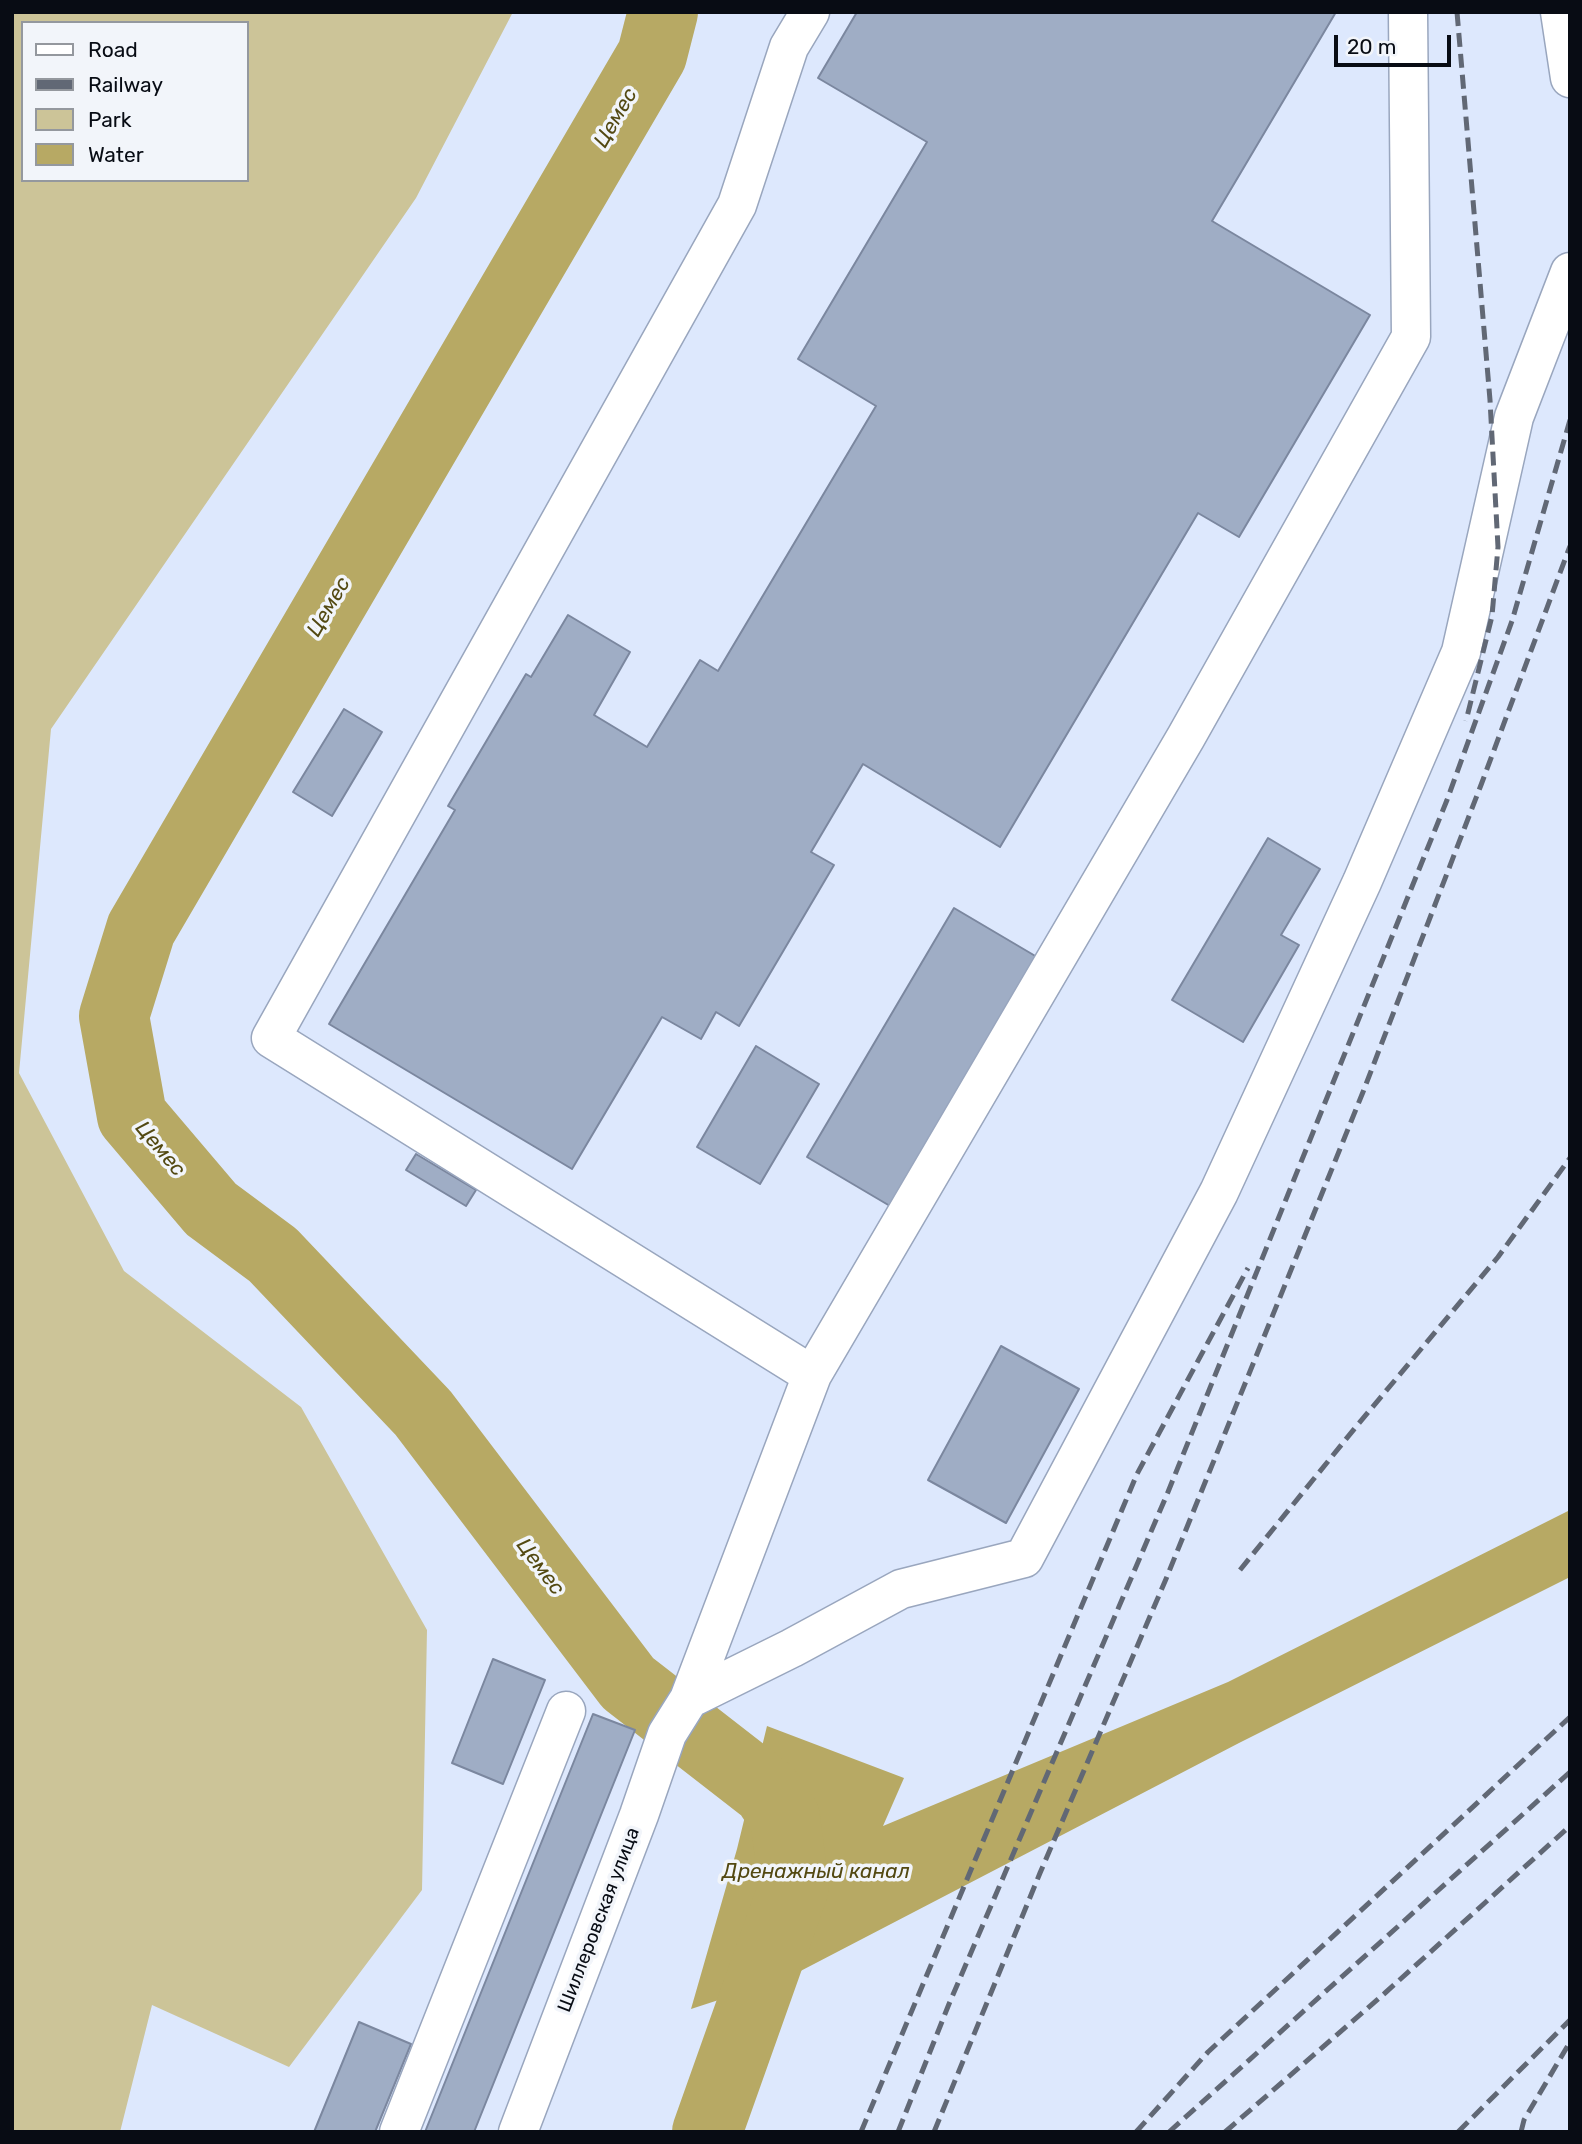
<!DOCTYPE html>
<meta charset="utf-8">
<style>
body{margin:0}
#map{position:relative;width:1582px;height:2144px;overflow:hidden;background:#dde8fd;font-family:Rubik,sans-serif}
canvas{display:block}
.frame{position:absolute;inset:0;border:14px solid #080c14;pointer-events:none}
.legend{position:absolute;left:21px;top:21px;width:228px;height:161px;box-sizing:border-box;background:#f2f5fa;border:2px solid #94989e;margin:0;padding:9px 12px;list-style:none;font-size:21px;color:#080c14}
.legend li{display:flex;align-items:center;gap:14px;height:35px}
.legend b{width:35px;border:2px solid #94989e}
.scale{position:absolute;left:1334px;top:35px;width:117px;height:32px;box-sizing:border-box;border:4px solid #080c14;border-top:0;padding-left:9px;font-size:21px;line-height:24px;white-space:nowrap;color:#080c14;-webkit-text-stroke:5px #f2f5fa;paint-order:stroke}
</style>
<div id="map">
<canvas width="1582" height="2144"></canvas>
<div class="frame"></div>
<ul class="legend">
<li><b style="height:9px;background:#fff"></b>Road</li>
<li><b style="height:9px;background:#616875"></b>Railway</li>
<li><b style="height:19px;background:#ccc498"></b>Park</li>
<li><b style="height:19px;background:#b7a964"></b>Water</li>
</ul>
<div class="scale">20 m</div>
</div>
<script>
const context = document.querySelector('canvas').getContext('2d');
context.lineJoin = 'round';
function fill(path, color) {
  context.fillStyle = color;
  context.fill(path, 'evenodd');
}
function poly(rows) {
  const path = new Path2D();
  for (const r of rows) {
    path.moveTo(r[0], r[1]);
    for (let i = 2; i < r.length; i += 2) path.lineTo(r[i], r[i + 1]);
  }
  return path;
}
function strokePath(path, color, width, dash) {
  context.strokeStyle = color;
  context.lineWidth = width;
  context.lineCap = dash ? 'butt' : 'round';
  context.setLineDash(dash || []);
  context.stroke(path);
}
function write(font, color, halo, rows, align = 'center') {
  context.font = font + ' Rubik,sans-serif';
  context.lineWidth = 7;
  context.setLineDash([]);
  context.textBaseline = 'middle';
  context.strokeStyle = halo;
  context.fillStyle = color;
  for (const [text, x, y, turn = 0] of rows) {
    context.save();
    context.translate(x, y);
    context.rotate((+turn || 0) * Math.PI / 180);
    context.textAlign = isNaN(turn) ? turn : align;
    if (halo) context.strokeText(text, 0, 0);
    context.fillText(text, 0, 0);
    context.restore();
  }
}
const green = poly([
 [12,12,513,12,416,198,51,729,19,1073,124,1271,301,1407,427,1630,422,1890,289,2067,152,2005,120,2132,12,2132],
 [23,23,247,23,247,180,23,180]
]);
const water = poly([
 [1570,1510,1570,1577,1239,1743,789,1977,691,2009,737,1849,767,1726,904,1778,883,1826,1228,1682]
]);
const river = poly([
 [663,12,652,55,141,929,114,1016,132,1116,211,1209,273,1255,423,1413,628,1683,767,1791,785,1818,794,1887,707,2132]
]);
const building = poly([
 [857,12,1336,12,1212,221,1370,315,1239,537,1198,513,1000,847,863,764,811,852,834,865,739,1026,716,1012,701,1039,662,1017,572,1169,329,1024,455,810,448,806,526,674,531,677,568,615,630,652,594,715,647,747,700,660,718,671,876,406,798,359,927,142,818,78,857,12],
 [344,709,382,732,332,816,293,792,344,709],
 [1268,838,1320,869,1281,935,1299,945,1243,1042,1172,1000,1268,838],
 [954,908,1037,957,890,1206,807,1157,954,908],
 [756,1046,819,1084,760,1184,697,1147,756,1046],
 [416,1154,476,1190,466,1206,406,1170,416,1154],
 [1001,1346,1079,1389,1006,1523,928,1480,1001,1346],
 [493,1659,545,1680,503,1784,452,1763,493,1659],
 [593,1714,635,1730,474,2132,425,2132,593,1714],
 [359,2022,411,2044,375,2132,314,2132,359,2022]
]);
const minor = poly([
 [810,12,789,47,737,205,271,1038,812,1375],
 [1560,12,1570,78],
 [689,1699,792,1648,901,1589,1024,1558,1219,1192,1362,882,1461,652,1514,417,1570,272],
 [399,2132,566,1711],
 [518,2132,639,1815,667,1734,689,1699,812,1375,1186,737,1411,337,1408,12]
]);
const rail = poly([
 [1457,12,1490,400,1498,547,1492,616,1466,721],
 [1240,1570,1355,1428,1498,1257,1570,1158],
 [861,2132,1137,1474,1248,1268],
 [898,2132,949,2004,1168,1492,1447,800,1512,621,1570,420],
 [934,2132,1040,1873,1166,1579,1363,1092,1481,785,1570,546],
 [1136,2132,1208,2052,1570,1717],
 [1169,2132,1570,1772],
 [1225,2132,1385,1993,1570,1826],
 [1458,2132,1570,2020],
 [1521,2132,1524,2120,1570,2042]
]);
const streetNames = [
 ["Шиллеровская улица",599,1920,-69]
];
const waterNames = [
 ["Цемес",616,118,-60],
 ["Цемес",329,607,-60],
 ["Цемес",160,1149,50],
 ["Цемес",540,1567,53],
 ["Дренажный канал",816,1872]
];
fill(green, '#ccc498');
fill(water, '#b7a964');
strokePath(river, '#b7a964', 70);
fill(building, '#9fadc5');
strokePath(building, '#7b879f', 2);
strokePath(minor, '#99a6be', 41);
strokePath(minor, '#fff', 38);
strokePath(rail, '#616875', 5, [14, 7]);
write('19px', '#080c14', '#f2f5fa', streetNames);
write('italic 21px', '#534912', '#f2f5fa', waterNames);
</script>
